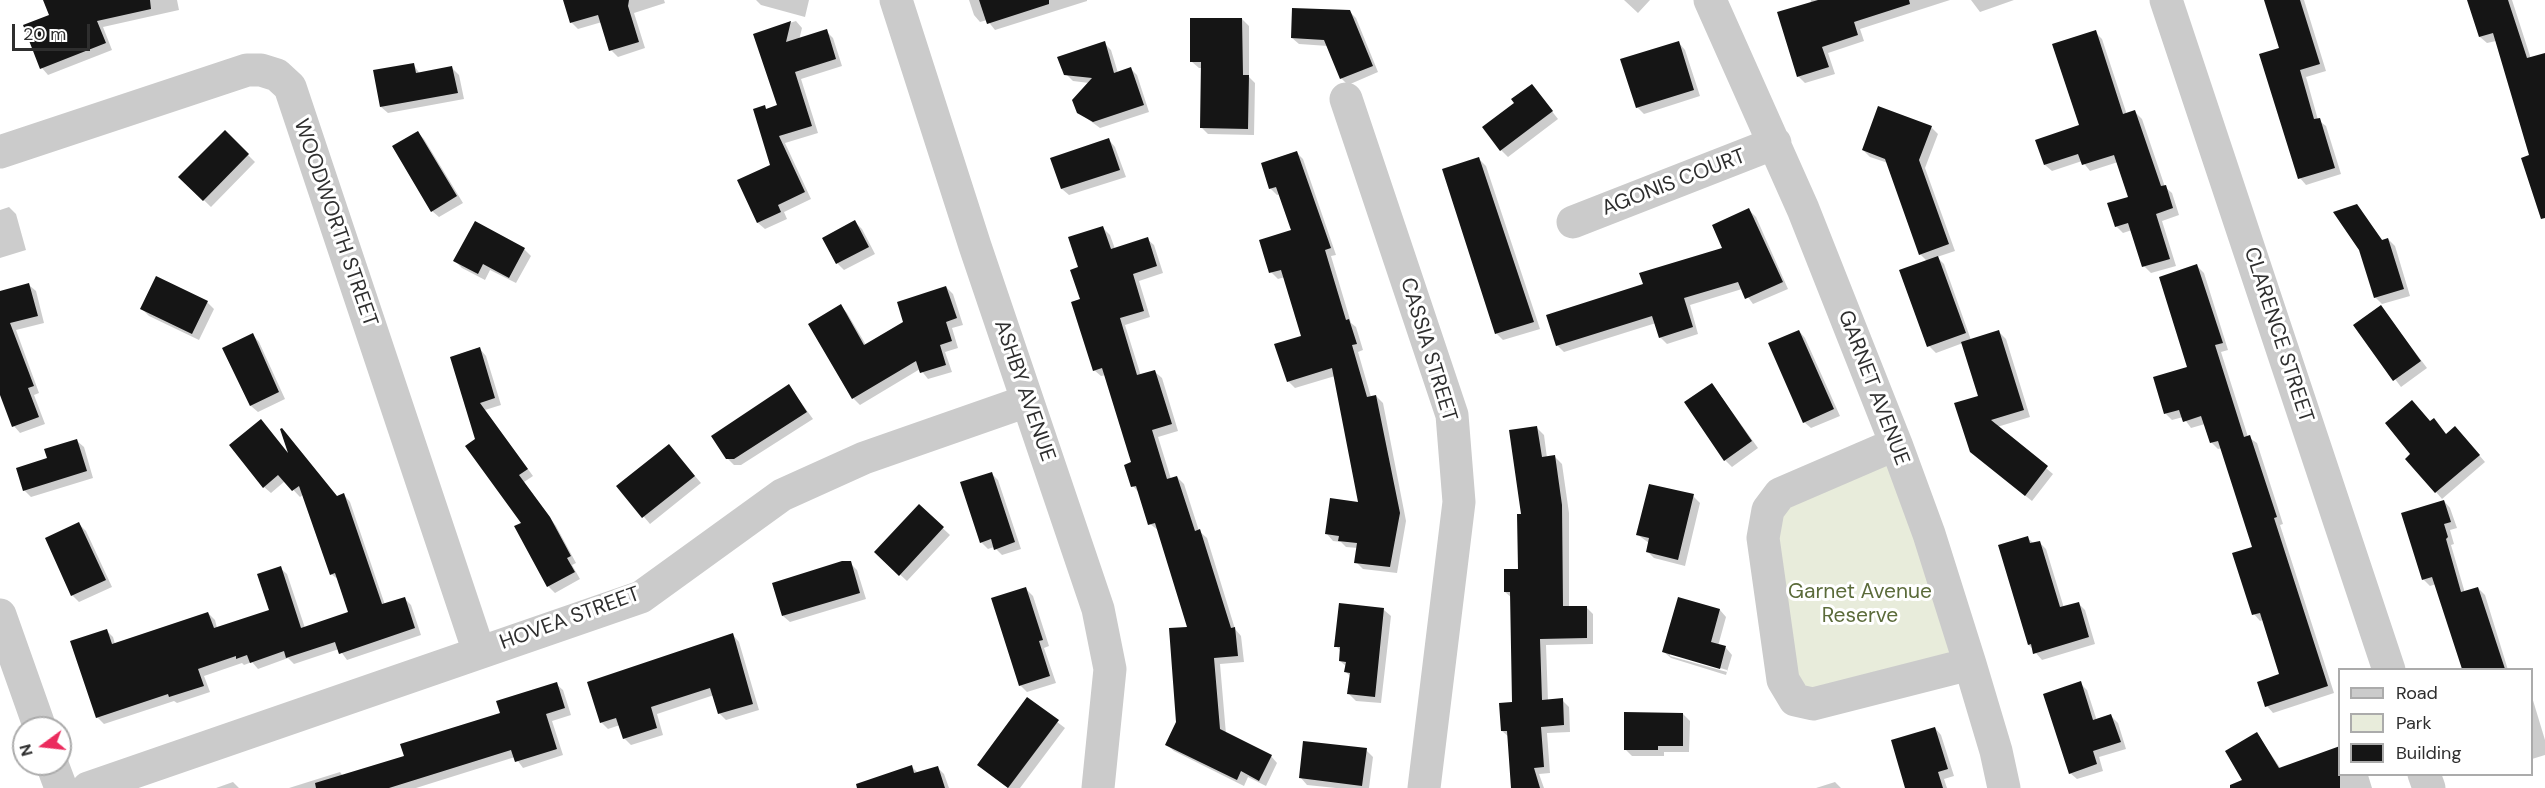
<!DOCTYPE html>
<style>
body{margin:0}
#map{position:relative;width:2545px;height:788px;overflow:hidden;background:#fff;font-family:"DM Sans",sans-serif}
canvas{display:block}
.legend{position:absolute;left:2338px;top:668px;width:195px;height:108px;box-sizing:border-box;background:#fff;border:2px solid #ababab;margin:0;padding:8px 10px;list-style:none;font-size:18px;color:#2e2e2e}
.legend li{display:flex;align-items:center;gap:12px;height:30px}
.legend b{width:30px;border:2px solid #ababab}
.north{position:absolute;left:12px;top:716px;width:60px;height:60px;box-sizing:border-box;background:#fff;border:2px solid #ababab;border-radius:50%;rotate:255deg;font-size:16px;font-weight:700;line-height:24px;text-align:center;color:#2e2e2e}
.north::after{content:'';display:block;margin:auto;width:21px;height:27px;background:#eb2b5d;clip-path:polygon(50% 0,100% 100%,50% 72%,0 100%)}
.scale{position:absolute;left:12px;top:24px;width:78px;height:27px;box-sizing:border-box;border:3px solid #2e2e2e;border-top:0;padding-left:8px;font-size:18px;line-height:21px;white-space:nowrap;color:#2e2e2e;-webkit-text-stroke:4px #fff;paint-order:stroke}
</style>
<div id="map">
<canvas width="2545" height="788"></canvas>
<ul class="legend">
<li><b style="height:8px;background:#cbcbcb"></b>Road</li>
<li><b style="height:16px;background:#e8ecdb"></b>Park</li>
<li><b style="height:16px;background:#151515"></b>Building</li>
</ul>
<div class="north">N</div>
<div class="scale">20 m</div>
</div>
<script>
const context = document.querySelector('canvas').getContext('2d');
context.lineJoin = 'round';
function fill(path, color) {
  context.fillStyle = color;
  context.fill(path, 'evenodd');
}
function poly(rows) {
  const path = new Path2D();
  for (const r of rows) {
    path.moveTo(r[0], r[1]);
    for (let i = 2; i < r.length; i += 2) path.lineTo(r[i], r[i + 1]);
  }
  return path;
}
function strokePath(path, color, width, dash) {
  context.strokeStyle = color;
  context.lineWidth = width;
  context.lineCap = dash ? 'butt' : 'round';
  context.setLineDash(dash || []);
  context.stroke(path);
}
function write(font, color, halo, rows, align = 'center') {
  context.font = font + ' "DM Sans",sans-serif';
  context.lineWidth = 6;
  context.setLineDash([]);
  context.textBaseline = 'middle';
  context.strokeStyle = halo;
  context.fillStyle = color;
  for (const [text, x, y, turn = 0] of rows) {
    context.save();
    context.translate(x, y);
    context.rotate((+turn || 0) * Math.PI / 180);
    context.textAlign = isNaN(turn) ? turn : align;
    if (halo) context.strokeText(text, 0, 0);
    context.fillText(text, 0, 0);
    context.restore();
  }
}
const green = poly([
 [1892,455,1960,660,1815,695,1790,678,1772,540,1787,498]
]);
const shadow = poly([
 [45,0,177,0,179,10,103,27,112,50,48,75,42,68,51,16],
 [565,0,664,0,665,3,634,13,645,48,618,57,611,50,602,22,578,29,571,22],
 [756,0,809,0,805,17,761,5],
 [969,0,1087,0,1087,1,995,30,987,20,980,22,974,15],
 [1624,0,1650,0,1638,13],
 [1811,0,1950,0,1860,29,1864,41,1828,53,1835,74,1805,83,1798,76],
 [1971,0,2014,0,1980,12],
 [2266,0,2304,0,2326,71,2306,77,2318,120,2326,126,2341,174,2306,185,2300,178,2281,49],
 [2469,0,2512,0,2531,59,2545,58,2545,204,2496,41,2487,43,2480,37],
 [1349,11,1356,18,1378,72,1348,85,1341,78,1328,46,1299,44,1292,38],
 [1242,19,1249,26,1249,77,1255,83,1254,135,1208,134,1201,127,1202,68,1199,68,1192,62],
 [796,21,802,28,799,40,826,31,833,38,842,66,801,79,818,133,785,143,811,199,784,212,787,219,765,229,758,223,739,181,771,166,764,107,767,110,779,106,755,34],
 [2095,32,2102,39,2127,115,2135,112,2142,119,2165,187,2172,193,2179,215,2162,221,2176,266,2151,273,2144,266,2132,230,2123,233,2116,226,2130,198,2118,162,2090,171,2082,161,2052,171,2045,165,2080,126],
 [1104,43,1111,50,1118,73,1131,69,1137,75,1149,112,1100,128,1078,112,1089,83,1073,81,1066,74],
 [1679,43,1685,50,1700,96,1644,114,1637,107],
 [413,64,420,74,452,68,459,75,464,99,388,113,381,107],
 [1532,86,1558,119,1508,157,1501,150,1516,103],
 [1931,127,1938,134,1925,168,1955,251,1937,257,1944,264,1971,340,1999,332,2006,339,2030,417,1997,427,2053,474,2032,501,1978,458,1980,397,1963,343,1936,353,1929,346,1927,261,1920,254,1888,163,1870,157,1863,150],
 [225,132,255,162,211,207,180,177],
 [418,133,424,139,463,203,439,217,432,211],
 [1109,140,1115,147,1126,177,1069,195,1062,189,1052,159],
 [1297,153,1303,159,1336,255,1331,256,1351,323,1356,327,1363,350,1358,352,1371,397,1376,396,1383,403,1406,521,1397,573,1363,569,1356,562,1358,548,1346,547,1341,542,1333,541,1327,534,1360,504,1335,376,1295,388,1288,381,1303,336,1285,277,1278,279,1271,272,1292,231,1280,194,1277,195,1270,188],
 [1479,159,1486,166,1540,329,1503,340,1496,333],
 [2357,206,2383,241,2388,239,2395,246,2410,296,2382,304,2375,297],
 [9,207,16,214,26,250,0,258,0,210],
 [1749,210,1756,217,1788,289,1753,304,1742,289,1690,305,1698,334,1667,344,1660,337,1656,323,1564,352,1557,345,1645,285,1725,249],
 [855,222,862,229,875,254,844,270,837,263],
 [1103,228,1110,235,1115,249,1147,239,1154,245,1163,273,1139,281,1150,317,1125,325,1141,376,1155,372,1162,378,1178,431,1158,437,1171,479,1177,477,1184,484,1199,531,1207,538,1235,629,1241,636,1244,662,1220,664,1226,734,1271,756,1277,763,1266,786,1248,777,1244,786,1174,751,1167,745,1178,722,1189,628,1158,530,1150,524,1140,494,1133,486,1133,463,1106,375,1101,376,1094,370,1082,300,1080,268],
 [524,249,531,256,516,283,490,270,485,280,462,268,455,261],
 [2197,266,2204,273,2228,350,2221,352,2248,437,2257,443,2283,524,2280,525,2334,693,2273,713,2267,706,2281,675,2263,620,2260,621,2254,614,2254,548,2222,448,2218,449,2211,442,2205,424,2191,428,2183,417,2172,420,2166,414,2189,368],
 [29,285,36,291,44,323,16,330,39,393,34,395,45,424,20,433,14,426,0,391,0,292],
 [946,287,953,294,963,325,952,328,958,348,945,352,952,372,928,379,920,369,860,405,853,398,841,306,847,313,866,345,905,323],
 [207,302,214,309,199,340,149,316,142,309],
 [2381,307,2427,368,2401,387,2355,326],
 [1799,331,1805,338,1840,416,1811,428,1804,422],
 [253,335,259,342,285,399,258,412,251,406],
 [480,349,486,356,501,405,485,410,533,476,524,482,556,526,576,563,572,565,580,579,555,593,548,586,523,523,477,440],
 [1712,384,1758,448,1732,467,1725,460],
 [789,386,813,419,741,465,734,465,727,458],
 [2431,423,2447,435,2462,435,2485,462,2442,499,2436,492],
 [1537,428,1544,435,1547,458,1555,457,1562,464,1569,513,1569,608,1586,607,1593,614,1593,644,1546,645,1548,701,1562,700,1569,707,1570,732,1547,733,1550,773,1539,774,1544,788,1512,788,1509,737,1502,731,1514,703,1512,598,1505,592,1520,570,1523,516],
 [282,430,337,497,344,495,350,502,385,605,404,598,411,605,421,635,347,660,339,649,294,664,288,658,258,669,252,662,244,665,242,663,204,676,210,692,177,703,174,701,104,724,97,717,106,630,113,637,115,644,208,613,215,620,217,628,271,611,280,568,287,574,305,628,349,613,339,580,331,574,304,494,300,497,285,481,271,493,264,487,291,457],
 [77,441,84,447,93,478,31,497,24,490,49,459],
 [669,446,701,483,650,524,618,486],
 [991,473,998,480,1021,549,1002,555,994,547,988,549,981,542],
 [1693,496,1700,503,1685,566,1654,558,1647,551,1649,543,1638,535],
 [2444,501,2450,508,2457,528,2450,530,2454,544,2451,545,2465,593,2478,588,2485,595,2508,670,2463,670,2436,584,2430,586,2423,579],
 [919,506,950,535,907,581,876,552],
 [79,524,86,531,112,587,79,602,72,595],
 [2028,538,2034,544,2039,542,2046,549,2064,608,2078,603,2085,610,2095,644,2042,660,2029,645],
 [850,563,857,570,866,599,790,622,783,616],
 [1026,589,1033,596,1049,646,1044,648,1056,683,1027,692,1020,685],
 [1679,599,1720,610,1726,617,1718,646,1726,648,1732,655,1726,675,1671,658,1664,652],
 [1670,653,1727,670,1727,672,1670,656],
 [1384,610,1391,616,1381,703,1356,701,1349,694,1351,677,1346,672,1347,667,1340,661,1341,651,1336,646],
 [733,635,739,642,759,710,726,720,719,713,714,695,657,714,663,735,631,745,624,738,620,725,608,729,601,722],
 [2080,683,2087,690,2097,721,2111,716,2118,723,2126,749,2099,757,2103,771,2077,779,2070,773],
 [556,684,563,690,571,715,552,721,563,755,523,768,515,757,416,788,289,788,340,772,343,776,406,757,502,714],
 [2532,697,2545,740,2545,755,2532,759],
 [1027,699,1065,728,1020,788,1008,788,979,765],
 [1683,714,1690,721,1689,752,1664,752,1664,756,1632,756,1625,749],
 [1935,728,1941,735,1954,776,1944,779,1947,788,1907,788],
 [2257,734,2281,769,2340,774,2370,774,2368,775,2372,788,2249,788],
 [1366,750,1373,757,1369,788,1336,788,1307,785,1301,778],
 [912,767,918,773,937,767,944,774,949,788,876,788],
 [233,782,239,788,216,788],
 [1835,782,1841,788,1816,788]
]);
const building = poly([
 [43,0,150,0,151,9,97,21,106,43,40,69,23,25,49,15],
 [563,0,629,0,628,6,639,42,609,51,598,15,570,23],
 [979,0,1049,0,1049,4,987,24],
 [1818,0,1909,0,1910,4,1854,22,1858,35,1822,47,1829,67,1797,77,1777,12],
 [2264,0,2300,0,2320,64,2300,70,2314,119,2320,118,2335,168,2298,179,2259,54,2279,48],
 [2467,0,2508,0,2527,58,2545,53,2545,218,2541,219,2521,158,2529,155,2493,33,2479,37],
 [1292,8,1350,10,1373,66,1340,79,1324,40,1291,38],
 [1190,18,1242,18,1243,75,1249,75,1248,129,1200,128,1201,62,1190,62],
 [791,21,786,42,827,29,836,59,795,72,812,126,779,136,805,192,778,205,781,212,757,223,737,180,770,165,753,109,765,105,766,109,777,105,753,34],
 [2096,30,2123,114,2135,110,2161,186,2166,185,2173,208,2156,214,2170,259,2142,267,2128,223,2115,227,2107,203,2128,197,2114,155,2082,165,2078,154,2044,165,2035,140,2079,125,2052,44],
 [1105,41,1114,73,1131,67,1144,105,1093,122,1077,113,1072,100,1092,78,1064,75,1057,57],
 [1679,41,1694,90,1636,108,1620,59],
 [414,63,416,73,452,66,458,93,380,107,373,70],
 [1532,84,1553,111,1500,151,1482,127,1514,103,1511,99],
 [1878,106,1932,126,1919,160,1949,244,1919,255,1885,159,1862,150],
 [225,130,249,154,203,201,178,177],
 [418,131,457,196,431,212,392,146],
 [1109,138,1120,170,1061,189,1050,158],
 [1297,151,1331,248,1325,250,1346,320,1349,319,1357,344,1352,345,1367,397,1376,395,1400,513,1390,567,1354,563,1357,543,1338,541,1339,536,1325,534,1330,498,1358,502,1332,368,1287,382,1274,344,1301,336,1281,270,1269,273,1259,240,1291,230,1276,187,1269,189,1261,163],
 [1479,157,1534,322,1495,334,1442,169],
 [2357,204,2382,240,2388,238,2404,289,2374,298,2359,250,2333,212],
 [1749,208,1783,282,1745,299,1738,282,1684,298,1693,327,1659,338,1652,316,1556,346,1546,315,1643,284,1639,273,1722,248,1712,225],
 [855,220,869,247,836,264,822,238],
 [475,221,525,248,509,278,483,264,478,274,453,261],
 [1103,226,1111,249,1148,237,1157,266,1133,274,1144,311,1120,318,1137,375,1155,370,1172,424,1152,430,1167,479,1177,476,1195,531,1200,529,1231,628,1235,627,1238,656,1214,658,1220,729,1272,755,1259,781,1241,771,1237,780,1165,745,1176,722,1169,628,1187,627,1155,523,1148,525,1136,486,1131,487,1124,465,1131,462,1102,368,1093,371,1071,302,1080,299,1070,270,1078,267,1068,237],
 [1938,256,1966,333,1927,347,1899,270],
 [2197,264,2223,343,2215,345,2244,437,2250,435,2277,517,2274,518,2328,686,2265,707,2257,682,2279,674,2260,613,2252,615,2232,553,2252,547,2218,441,2210,443,2201,416,2183,422,2179,410,2164,414,2153,377,2187,367,2159,277],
 [156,276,208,301,192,334,140,309],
 [29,283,38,316,10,323,34,386,28,388,39,417,12,427,0,395,0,291],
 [946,286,957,318,946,322,952,341,940,345,946,365,920,373,916,361,852,399,808,324,841,304,864,345,903,322,897,302],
 [2381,305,2421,361,2393,381,2353,325],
 [1799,330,1834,409,1803,423,1768,343],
 [1999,330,2024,410,1991,420,2048,466,2025,496,1970,452,1954,403,1978,396,1961,342],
 [253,333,279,392,250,406,222,348],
 [480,347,495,398,480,403,528,469,519,475,550,517,571,556,567,558,575,572,547,587,514,526,521,523,465,446,475,439,450,357],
 [1712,383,1752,441,1724,461,1684,402],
 [789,384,807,412,734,459,726,459,711,436],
 [2412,400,2430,421,2434,418,2446,434,2455,426,2480,455,2435,493,2405,459,2410,454,2385,423],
 [261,419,288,453,280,429,282,428,337,496,344,493,382,604,405,597,415,628,339,654,335,642,286,658,284,651,250,663,247,655,236,659,236,656,198,669,204,686,169,697,168,694,96,718,70,641,107,629,112,644,208,612,214,628,269,610,257,574,281,566,301,628,348,612,335,573,330,575,299,486,292,491,278,475,263,488,229,445],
 [1537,426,1542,457,1555,455,1562,505,1563,606,1587,606,1587,638,1540,639,1542,700,1563,698,1564,725,1541,727,1544,767,1534,768,1540,788,1511,788,1507,731,1501,731,1499,703,1512,702,1510,592,1504,592,1504,569,1518,569,1517,514,1521,514,1509,430],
 [77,439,87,471,23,491,16,468,47,458,44,449],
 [669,444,695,476,642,518,616,486],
 [992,472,1015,542,994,550,991,539,980,543,960,482],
 [1649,484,1694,494,1678,560,1646,552,1649,538,1636,535],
 [2444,500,2451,522,2444,524,2448,537,2446,539,2461,592,2478,587,2505,669,2462,669,2432,577,2422,580,2401,513],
 [919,504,944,527,899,576,874,552],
 [79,522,106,580,71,596,45,538],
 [2028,536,2030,543,2040,541,2060,607,2079,602,2089,637,2033,654,2031,644,2028,645,1998,545],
 [842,561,851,561,860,593,782,616,772,583],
 [1026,587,1043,640,1039,641,1050,676,1019,686,991,598],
 [1678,597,1720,609,1711,642,1726,646,1720,669,1662,652],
 [1339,603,1384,608,1375,697,1347,694,1350,673,1344,672,1346,662,1339,661,1340,647,1334,647],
 [733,633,753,704,718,714,710,688,651,707,657,728,623,739,616,718,600,723,587,682],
 [2081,681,2093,720,2111,714,2121,742,2093,751,2097,764,2069,774,2043,694],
 [557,682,565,708,546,714,557,749,515,762,511,750,389,788,316,788,315,783,404,756,400,744,500,713,496,701],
 [1027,697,1059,720,1008,788,977,765],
 [1624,712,1683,713,1683,746,1658,746,1658,750,1624,750],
 [1935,727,1948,769,1938,772,1943,788,1905,788,1891,740],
 [2257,732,2279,768,2340,746,2340,788,2230,788,2230,785,2242,780,2225,751],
 [1303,741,1367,748,1362,786,1299,778],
 [912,765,914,773,938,766,945,788,857,788,856,784]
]);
const minor = poly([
 [896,0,975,246,1098,609,1110,669,1098,788],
 [1710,0,1803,209,1896,444,1929,534,1970,664,1996,751,2004,788],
 [2166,0,2389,670],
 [1346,99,1452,415,1459,502,1424,788],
 [0,152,247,70,261,70,277,75,290,87,479,652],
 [1573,222,1775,143],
 [1896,444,1780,494,1768,510,1763,538,1783,680,1795,700,1813,704,1970,664],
 [0,615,40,728],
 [52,764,61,788],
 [2424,774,2429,788],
 [88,788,641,597,782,495,864,458,1027,401]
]);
const streetNames = [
 ["AGONIS COURT",1674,183,-21],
 ["WOODWORTH STREET",335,223,71],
 ["CLARENCE STREET",2278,335,72],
 ["CASSIA STREET",1428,350,73],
 ["GARNET AVENUE",1873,388,69],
 ["ASHBY AVENUE",1024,391,71],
 ["HOVEA STREET",570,619,-20]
];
const parkNames = [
 ["Garnet Avenue",1860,592],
 ["Reserve",1860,616]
];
fill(green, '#e8ecdb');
fill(shadow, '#0003');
fill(building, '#151515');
strokePath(minor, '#cbcbcb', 33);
write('21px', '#2e2e2e', '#fff', streetNames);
write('21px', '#5b6b3a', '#fff', parkNames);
</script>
